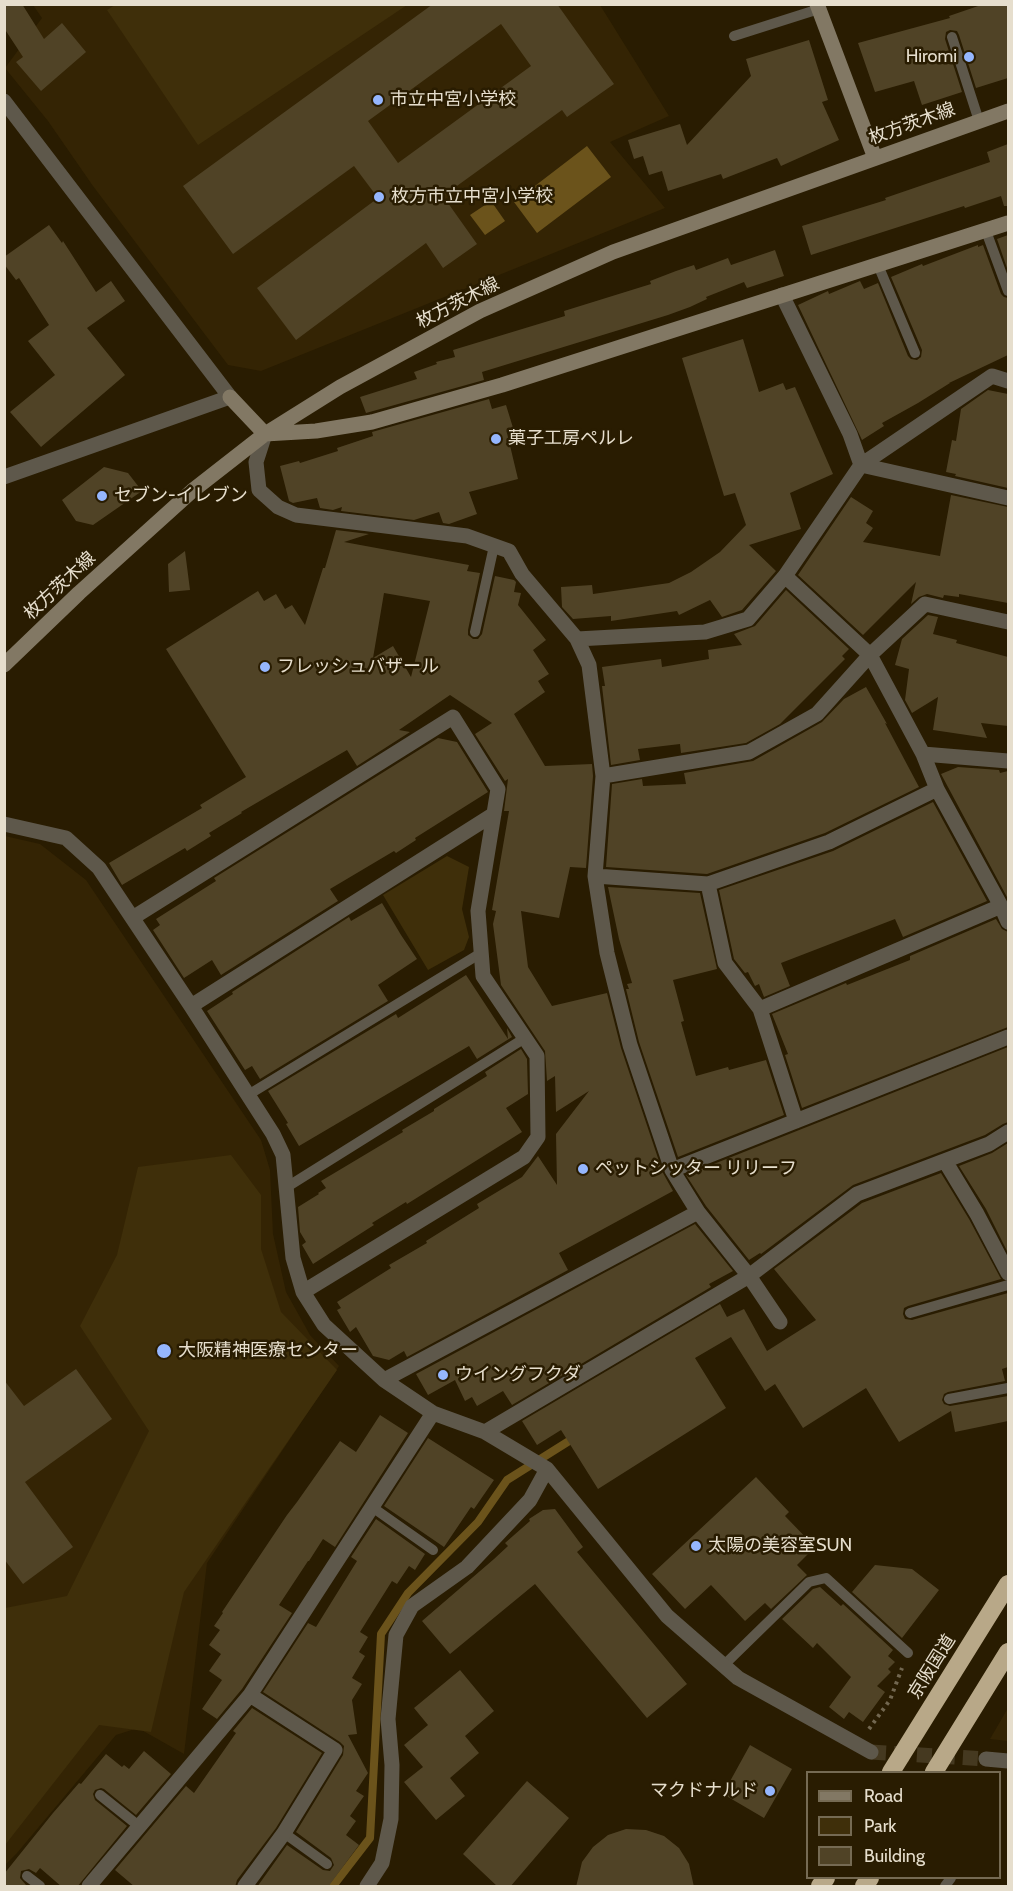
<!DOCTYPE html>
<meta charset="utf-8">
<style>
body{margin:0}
#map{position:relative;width:1013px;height:1891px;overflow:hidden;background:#291c01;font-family:Cabin,sans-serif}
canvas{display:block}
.frame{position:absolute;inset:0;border:6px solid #e6decd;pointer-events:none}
.legend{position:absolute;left:806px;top:1771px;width:195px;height:108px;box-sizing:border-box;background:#291c01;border:2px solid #756a53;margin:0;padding:8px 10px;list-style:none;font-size:18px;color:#e6decd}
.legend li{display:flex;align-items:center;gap:12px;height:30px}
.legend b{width:30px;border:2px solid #756a53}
</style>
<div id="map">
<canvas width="1013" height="1891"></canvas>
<div class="frame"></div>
<ul class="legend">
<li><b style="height:8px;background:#827864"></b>Road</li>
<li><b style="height:16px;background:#3f2f0a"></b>Park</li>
<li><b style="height:16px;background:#504326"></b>Building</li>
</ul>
</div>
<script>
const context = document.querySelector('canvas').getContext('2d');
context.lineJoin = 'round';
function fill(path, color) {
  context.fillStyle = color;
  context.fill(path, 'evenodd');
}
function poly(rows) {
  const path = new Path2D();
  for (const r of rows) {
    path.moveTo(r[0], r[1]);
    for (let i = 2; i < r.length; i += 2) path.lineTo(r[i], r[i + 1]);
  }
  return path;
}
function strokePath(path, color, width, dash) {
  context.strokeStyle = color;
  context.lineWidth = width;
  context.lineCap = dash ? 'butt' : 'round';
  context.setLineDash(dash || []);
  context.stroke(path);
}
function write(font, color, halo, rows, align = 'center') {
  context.font = font + ' Cabin,"Noto Sans JP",sans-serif';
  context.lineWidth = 5;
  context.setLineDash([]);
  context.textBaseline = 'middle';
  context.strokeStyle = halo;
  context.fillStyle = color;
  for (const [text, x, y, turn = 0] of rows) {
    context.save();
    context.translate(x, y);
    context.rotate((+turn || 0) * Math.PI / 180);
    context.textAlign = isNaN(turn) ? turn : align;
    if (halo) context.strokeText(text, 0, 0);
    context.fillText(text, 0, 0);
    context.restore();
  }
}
const built = poly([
 [33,5,600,5,669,116,610,142,665,208,261,371,228,365,93,186,48,121,5,68,42,18],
 [5,836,40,844,86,880,261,1140,270,1170,273,1234,286,1292,310,1335,339,1366,207,1563,184,1754,138,1728,116,1735,17,1853,5,1865],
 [1008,1708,1008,1741,990,1739]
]);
const green = poly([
 [115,5,115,4,407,5,198,145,107,10],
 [447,856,469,867,462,909,469,937,464,950,428,970,383,895],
 [231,1155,261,1195,261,1249,281,1312,337,1370,184,1592,151,1732,99,1725,5,1845,5,1608,67,1596,149,1431,80,1326,117,1255,138,1167]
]);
const water = poly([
 [587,146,611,177,537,233,514,202],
 [491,201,505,221,485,235,470,215]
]);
const stream = poly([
 [333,1886,370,1838,381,1634,408,1593,478,1522,507,1480,577,1436]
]);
const building = poly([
 [4,4,22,4,44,39,62,23,86,52,41,91,16,62,23,57,4,28],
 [433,4,557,4,614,84,567,117,562,110,443,196,477,244,443,268,426,243,296,340,257,288,378,198,354,166,233,254,183,186],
 [501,24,531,66,398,163,368,121],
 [984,4,1008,4,1008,78,976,88,959,35,957,31,950,30,946,32,945,39,962,92,922,105,914,81,875,92,858,43,950,18,949,16],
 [809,40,828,100,822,102,839,140,781,166,777,158,723,179,721,174,668,191,662,171,649,175,643,156,634,159,628,140,680,124,687,145,751,76,746,59],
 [1008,144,1008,206,1004,206,1001,196,965,208,964,206,811,255,802,226,886,200,885,198,990,162,987,152],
 [49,225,62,243,63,241,96,292,111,281,125,301,87,328,125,375,41,447,10,412,55,375,28,341,49,325,19,278,16,280,4,264,4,257],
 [1008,235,1008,271,997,239],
 [978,245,978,247,983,245,1001,294,1004,297,1008,298,1008,355,949,383,950,383,918,403,882,423,884,426,862,440,798,305,828,291,829,294,860,281,864,289,878,283,908,356,911,359,917,360,921,357,922,350,891,277,922,264,923,266],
 [775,250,784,276,747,288,744,282,706,297,707,299,690,307,668,315,482,372,484,380,366,413,360,397,417,379,414,372,437,364,436,362,455,357,453,350,565,316,564,311,651,284,650,281,676,271,694,265,696,270,728,258,731,265],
 [743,339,759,392,783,383,786,390,795,387,833,474,790,493,801,529,749,545,776,571,742,610,722,617,710,600,679,615,677,611,611,621,611,616,573,619,562,607,561,587,592,585,593,594,669,583,691,572,720,552,746,525,735,493,724,496,682,358],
 [988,390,1008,394,1008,488,955,476,956,474,946,472,952,440,956,441,961,409],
 [489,399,492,409,506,405,514,431,507,433,518,479,469,492,477,514,449,524,443,523,439,512,414,520,341,511,342,507,333,510,320,508,317,498,293,503,289,501,280,466,299,461,300,463,338,451,337,448,373,436,372,432],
 [104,467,128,473,142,491,93,525,76,521,62,500],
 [951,495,1008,507,1008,603,959,594,959,597,944,595,943,598,927,594,919,597,911,604,916,582,863,635,798,575,851,497,873,511,866,523,873,528,863,542,940,556],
 [336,530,369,534,344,542,469,565,467,571,480,573,468,630,468,635,473,639,478,639,482,634,495,576,514,580,516,582,514,592,521,593,518,605,546,640,533,650,549,674,538,681,545,692,514,714,545,766,592,764,593,776,586,868,570,867,559,918,521,911,528,967,552,1006,607,993,621,1048,663,1173,673,1191,559,1253,568,1270,407,1357,404,1351,389,1360,373,1356,356,1327,350,1332,337,1310,341,1308,337,1302,391,1268,389,1265,427,1243,426,1241,479,1208,477,1204,522,1177,538,1156,557,1185,556,1134,589,1091,556,1112,555,1076,547,1081,545,1051,501,985,493,924,496,911,492,910,509,811,504,811,508,779,505,781,475,734,492,723,450,695,399,730,410,732,357,766,347,750,241,812,242,813,209,833,211,836,187,851,185,848,122,885,109,863,202,808,200,805,246,777,166,649,258,591,264,601,276,594,285,609,292,605,305,625,323,568,325,568],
 [384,593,430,601,411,677,393,646,373,658],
 [185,551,190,590,169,592,168,564],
 [786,590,849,649,842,656,845,659,780,724,746,743,681,753,680,744,638,749,640,760,611,765,602,686,605,686,602,667,661,659,662,667,709,659,708,650,742,645,734,634,755,626],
 [928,615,938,617,933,634,957,640,956,643,1008,657,1008,726,981,723,987,738,933,730,938,697,912,713,905,700,909,669,895,665,902,639],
 [866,687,887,724,885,723,919,787,825,833,707,874,606,867,612,784,642,779,643,786,686,784,684,773,753,761,822,722,844,699],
 [438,738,457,742,488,792,415,838,416,840,396,853,394,851,330,889,338,901,221,975,212,960,184,978,153,930,160,925,156,919,216,881,214,878],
 [958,767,999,770,1000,773,1008,771,1008,899,941,774],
 [933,802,987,901,903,937,895,919,781,963,790,986,764,997,759,984,755,986,748,972,745,973,734,959,719,890,833,851],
 [608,887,700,893,717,969,673,980,684,1021,681,1022,696,1076,728,1067,729,1070,766,1060,784,1115,678,1157,639,1042,626,989,629,989,627,984,632,983,619,939],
 [382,903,401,935,417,959,378,985,388,1001,260,1079,252,1066,245,1070,207,1011,233,994,232,992,349,917,351,921],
 [996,919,1002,929,1008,932,1008,1027,802,1108,785,1055,788,1054,772,1014,846,983,847,985,910,960,910,956],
 [466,975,508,1039,507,1028,512,1037,477,1059,469,1046,299,1146,286,1124,288,1123,268,1091,396,1014,398,1018],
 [1008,1047,1008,1122,1003,1124,985,1135,853,1185,761,1254,760,1253,749,1260,706,1206,686,1175],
 [521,1049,527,1059,528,1094,506,1108,522,1132,407,1204,406,1202,372,1223,374,1225,313,1264,302,1245,306,1242,300,1232,298,1207,319,1194,318,1193,326,1188,321,1181,403,1132,402,1130,434,1111,434,1109,487,1076,485,1072],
 [1008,1143,1008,1253,986,1209,959,1166,992,1153],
 [941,1173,969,1219,1001,1279,908,1306,904,1308,903,1314,905,1319,912,1320,1008,1293,1008,1367,1002,1369,1005,1381,948,1392,944,1394,942,1400,944,1404,950,1406,1008,1396,1008,1421,955,1432,951,1411,899,1442,866,1388,803,1428,775,1384,765,1391,731,1337,695,1358,726,1408,598,1489,561,1430,537,1445,522,1421,720,1304,727,1317,744,1309,767,1351,816,1320,774,1269,862,1203],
 [695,1224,733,1271,709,1284,711,1287,512,1405,503,1391,477,1406,472,1397,465,1401,455,1380,428,1395,416,1374],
 [76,1369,112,1419,25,1482,73,1547,23,1584,4,1559,4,1380,24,1406],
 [380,1415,408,1433,335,1547,323,1539,309,1561,308,1561,279,1605,292,1613,242,1689,217,1719,202,1709,222,1680,209,1671,221,1654,209,1645,220,1630,214,1626,223,1613,222,1612,287,1515,297,1502,340,1441,356,1452],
 [428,1438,494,1480,474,1509,471,1507,444,1547,384,1506],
 [756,1477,789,1512,785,1516,815,1547,797,1565,807,1575,771,1609,765,1603,745,1621,711,1585,685,1609,652,1574],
 [555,1509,583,1547,577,1552,687,1684,647,1718,535,1584,450,1654,422,1621,494,1559,508,1546,505,1543,530,1521,529,1519,543,1510],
 [376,1519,425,1554,415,1570,409,1566,397,1584,392,1581,360,1632,368,1637,359,1652,365,1656,352,1678,362,1684,352,1700,357,1734,348,1735,368,1773,356,1791,364,1796,350,1816,356,1821,346,1835,359,1845,328,1887,257,1887,287,1845,323,1870,330,1871,334,1865,331,1858,296,1832,343,1755,344,1746,340,1742,263,1692,308,1623,316,1627,357,1561,351,1557],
 [875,1565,912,1569,939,1590,902,1638,852,1592],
 [820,1587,841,1606,843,1604,893,1650,888,1656,895,1662,888,1669,891,1672,877,1686,885,1692,863,1722,849,1712,844,1719,829,1707,851,1677,817,1643,813,1648,782,1619,813,1589],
 [460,1670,494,1711,465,1736,479,1753,450,1778,465,1796,436,1820,404,1782,423,1767,404,1745,428,1725,414,1708],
 [252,1708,322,1753,276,1828,237,1880,235,1887,135,1887,115,1870,186,1786,194,1793,236,1733,233,1731],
 [750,1745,792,1769,764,1818,723,1794],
 [144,1751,171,1774,136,1815,104,1789,101,1788,95,1790,93,1794,95,1800,127,1826,77,1887,62,1887,40,1868,36,1873,29,1869,21,1871,20,1878,26,1885,24,1887,4,1887,4,1874,53,1813,79,1783,81,1784,106,1754,122,1767,124,1765,129,1769],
 [527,1781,569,1818,510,1887,498,1887,463,1854],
 [626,1829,646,1830,664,1836,679,1848,689,1864,694,1887,576,1887,582,1862,593,1847,608,1835]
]);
const streetTunnel = poly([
 [871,1752,986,1759]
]);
const path = poly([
 [869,1729,890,1700,902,1668]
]);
const lane = poly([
 [734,36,819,9],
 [952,37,979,121],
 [986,231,1008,291],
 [878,265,915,353],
 [475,632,494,546],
 [248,1095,481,953],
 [287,1187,525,1038],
 [910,1313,1008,1285],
 [949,1399,1008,1388],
 [372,1507,433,1550],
 [723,1666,809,1582,826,1578,908,1653],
 [100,1795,140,1827],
 [284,1833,327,1864],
 [27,1876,40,1886],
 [945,1886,951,1878]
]);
const street = poly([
 [4,101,230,397,4,477],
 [782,295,850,434,861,465],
 [265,434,256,462,259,490,278,507,296,515,467,536,509,551,522,574,577,639,589,665,603,776,595,876,607,953,630,1045,672,1170,698,1212,749,1276,780,1322],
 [861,465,1008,498],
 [785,576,870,655,923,754,1008,761],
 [577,639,705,632,748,619,785,576,861,465,992,376,1008,381],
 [923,754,937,789,1001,906,1008,922],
 [603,776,749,752,817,714,870,655,925,604,1008,622],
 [4,824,66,838,99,868,191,1006,273,1134,283,1155,293,1258,303,1292,324,1325,384,1380,433,1413,485,1432,547,1469,667,1616,738,1678,871,1752],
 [595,876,708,884,829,842,937,789],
 [708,884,725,963,760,1009,796,1121],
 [134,917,453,717,498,789,478,911,483,976,537,1056,538,1137,524,1157,303,1292],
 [191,1006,494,814],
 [760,1009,1001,906],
 [945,1161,977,1214,1008,1273],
 [672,1170,1008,1037],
 [384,1380,698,1212],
 [485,1432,749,1276,857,1194,989,1144,1008,1132],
 [986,1759,1008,1761],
 [89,1886,250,1695,433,1413],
 [245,1886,284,1833,335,1750,250,1695],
 [367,1886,382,1863,391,1819,392,1765,388,1719,396,1635,412,1606,467,1567,530,1500,547,1469]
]);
const secondary = poly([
 [817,4,875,158],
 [230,397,265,434,316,431,372,422,502,385,1008,223],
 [4,665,79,593,192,491,265,434,340,387,480,311,613,252,1008,111]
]);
const highway = poly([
 [891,1772,1008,1584],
 [934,1772,1008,1652],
 [820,1886,826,1878],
 [864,1886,870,1878]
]);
const markers = [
 [969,57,6,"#95b6fd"],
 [378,100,6,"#95b6fd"],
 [379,197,6,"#95b6fd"],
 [496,439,6,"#95b6fd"],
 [102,496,6,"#95b6fd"],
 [265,667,6,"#95b6fd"],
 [583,1169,6,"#95b6fd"],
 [164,1351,8,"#95b6fd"],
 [443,1375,6,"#95b6fd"],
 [696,1546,6,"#95b6fd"],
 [770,1791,6,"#95b6fd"]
];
const poiNames = [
 ["Hiromi",957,57,"right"],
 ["市立中宮小学校",390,100],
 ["枚方市立中宮小学校",391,197],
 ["菓子工房ペルレ",508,439],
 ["セブン-イレブン",114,496],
 ["フレッシュバザール",277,667],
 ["ペットシッター リリーフ",595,1169],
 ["大阪精神医療センター",178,1351],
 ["ウイングフクダ",455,1375],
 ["太陽の美容室SUN",708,1546],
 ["マクドナルド",758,1791,"right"]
];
const streetNames = [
 ["枚方茨木線",912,124,-20],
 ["枚方茨木線",458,303,-27],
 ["枚方茨木線",60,586,-43],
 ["京阪国道",932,1667,-58]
];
fill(built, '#342404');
fill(green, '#3f2f0a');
fill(water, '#6b531b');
strokePath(stream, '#6b531b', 8);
fill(building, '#504326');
strokePath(streetTunnel, '#453920', 15, [15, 8]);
strokePath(path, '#726750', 4, [3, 4.5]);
strokePath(lane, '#5e584b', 10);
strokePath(street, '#5e584b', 15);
strokePath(secondary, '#827864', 15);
strokePath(highway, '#b8a888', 18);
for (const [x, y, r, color] of markers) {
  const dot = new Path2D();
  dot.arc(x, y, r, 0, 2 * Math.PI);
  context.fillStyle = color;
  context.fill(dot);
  strokePath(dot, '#291c01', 2);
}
write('18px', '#e6decd', '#291c01', poiNames, 'left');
write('18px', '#e6decd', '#291c01', streetNames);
</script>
